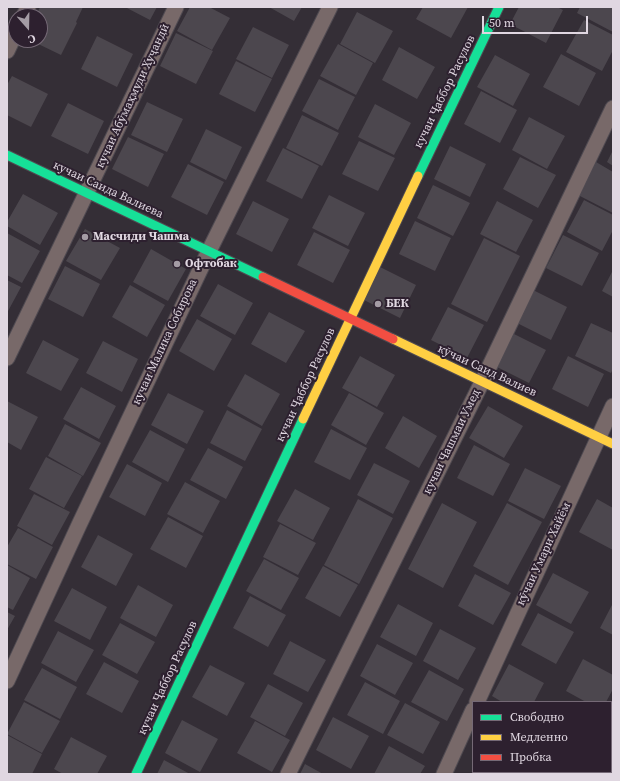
<!DOCTYPE html>
<meta charset="utf-8">
<style>
body{margin:0}
#map{position:relative;width:620px;height:781px;overflow:hidden;background:#342e36;font-family:"Source Serif 4",serif}
canvas{display:block}
.frame{position:absolute;inset:0;border:8px solid #e0d7e1;pointer-events:none}
.legend{position:absolute;left:472px;top:701px;width:140px;height:72px;box-sizing:border-box;background:#2d202f;border:1px solid #756976;margin:0;padding:5px 7px;list-style:none;font-size:12px;color:#e0d7e1}
.legend li{display:flex;align-items:center;gap:8px;height:20px}
.legend b{width:20px;border:1px solid #756976}
.north{position:absolute;left:8px;top:8px;width:40px;height:40px;box-sizing:border-box;background:#2d202f;border:1px solid #756976;border-radius:50%;rotate:160deg;font-size:11px;font-weight:700;line-height:16px;text-align:center;color:#e0d7e1}
.north::after{content:'';display:block;margin:auto;width:14px;height:18px;background:#a49ca5;clip-path:polygon(50% 0,100% 100%,50% 72%,0 100%)}
.scale{position:absolute;left:482px;top:16px;width:106px;height:18px;box-sizing:border-box;border:2px solid #e0d7e1;border-top:0;padding-left:5px;font-size:12px;line-height:14px;white-space:nowrap;color:#e0d7e1;-webkit-text-stroke:3px #2d202f;paint-order:stroke}
</style>
<div id="map">
<canvas width="620" height="781"></canvas>
<div class="frame"></div>
<ul class="legend">
<li><b style="height:5px;background:#16e098"></b>Свободно</li>
<li><b style="height:5px;background:#ffcf43"></b>Медленно</li>
<li><b style="height:5px;background:#f24e42"></b>Пробка</li>
</ul>
<div class="north">С</div>
<div class="scale">50 m</div>
</div>
<script>
const context = document.querySelector('canvas').getContext('2d');
context.lineJoin = 'round';
function fill(path, color) {
  context.fillStyle = color;
  context.fill(path, 'evenodd');
}
function poly(rows) {
  const path = new Path2D();
  for (const r of rows) {
    path.moveTo(r[0], r[1]);
    for (let i = 2; i < r.length; i += 2) path.lineTo(r[i], r[i + 1]);
  }
  return path;
}
function strokePath(path, color, width, dash) {
  context.strokeStyle = color;
  context.lineWidth = width;
  context.lineCap = dash ? 'butt' : 'round';
  context.setLineDash(dash || []);
  context.stroke(path);
}
function write(font, color, halo, rows, align = 'center') {
  context.font = font + ' "Source Serif 4",serif';
  context.lineWidth = 4;
  context.setLineDash([]);
  context.textBaseline = 'middle';
  context.strokeStyle = halo;
  context.fillStyle = color;
  for (const [text, x, y, turn = 0] of rows) {
    context.save();
    context.translate(x, y);
    context.rotate((+turn || 0) * Math.PI / 180);
    context.textAlign = isNaN(turn) ? turn : align;
    if (halo) context.strokeText(text, 0, 0);
    context.fillText(text, 0, 0);
    context.restore();
  }
}
const building = poly([
 [40,7,83,7,76,22,77,23,61,55,30,40,40,40,40,16,36,16],
 [125,7,157,7,150,20],
 [190,7,209,7,230,18,212,50,177,31],
 [269,7,302,7,294,21],
 [423,7,468,7,451,38,416,19],
 [519,7,557,7,563,10,546,43,510,24],
 [580,7,613,7,613,32,577,13],
 [357,12,393,31,375,63,340,44],
 [584,20,613,35,613,50,602,71,566,52],
 [253,27,289,45,272,78,236,59],
 [176,33,213,51,196,84,160,66],
 [97,36,133,54,117,87,81,69],
 [338,44,373,63,356,95,320,76],
 [399,47,435,67,417,99,382,80],
 [561,54,596,73,579,106,543,87],
 [495,55,530,74,513,106,477,87],
 [236,61,272,79,255,112,219,94],
 [12,76,48,94,31,127,7,115,7,85],
 [319,79,355,97,338,130,302,111],
 [481,91,517,110,500,143,464,124],
 [147,102,183,119,167,152,131,135],
 [68,103,104,121,88,154,51,136],
 [375,104,411,123,394,155,358,137],
 [302,115,339,133,322,166,286,148],
 [529,117,565,136,547,169,512,150],
 [206,129,242,147,226,180,190,162],
 [128,137,164,154,148,187,112,169],
 [359,141,395,158,378,191,342,174],
 [450,146,486,164,470,197,434,179],
 [283,148,319,166,302,199,266,181],
 [613,150,613,166,607,162],
 [520,157,556,175,538,208,503,189],
 [596,162,613,172,613,213,578,195],
 [188,164,224,182,207,215,171,197],
 [433,185,470,203,453,236,417,218],
 [23,194,58,213,40,245,7,226,7,222],
 [329,195,365,213,348,246,312,228],
 [584,200,613,215,613,230,602,251,567,232],
 [253,201,289,219,272,252,236,234],
 [497,201,533,220,516,252,480,234],
 [415,221,451,238,435,271,399,254],
 [85,229,120,248,101,280,66,261],
 [314,232,350,250,333,283,297,265],
 [7,233,40,251,22,283,7,275],
 [563,235,599,253,582,286,546,268],
 [484,238,520,256,487,322,451,304],
 [151,249,186,269,168,301,133,282],
 [65,266,100,284,83,317,48,299],
 [380,267,416,285,400,318,364,300],
 [613,270,613,297,602,291],
 [7,280,21,287,7,313],
 [218,284,253,303,235,335,200,316],
 [130,285,165,305,147,337,112,317],
 [531,289,567,307,551,340,515,322],
 [448,307,484,325,467,358,431,340],
 [269,312,305,331,286,363,251,344],
 [197,319,232,339,214,371,179,351],
 [591,323,613,333,613,369,611,373,575,356],
 [510,332,546,350,529,383,493,365],
 [43,340,79,359,61,391,26,373],
 [103,341,138,359,122,392,86,373],
 [360,356,395,375,377,407,342,388],
 [568,356,604,374,588,407,552,389],
 [245,374,280,394,262,426,227,406],
 [81,387,116,406,99,439,63,419],
 [168,393,204,411,187,444,151,425],
 [349,393,384,413,366,445,331,425],
 [7,401,38,417,21,450,7,442],
 [488,406,523,426,504,458,469,438],
 [227,410,262,429,245,461,210,443],
 [403,416,437,436,419,468,385,448],
 [65,424,101,443,83,476,48,456],
 [331,429,367,448,350,480,314,462],
 [150,430,185,449,168,482,132,462],
 [474,445,510,464,493,496,457,478],
 [208,448,243,467,226,499,190,480],
 [46,457,82,476,64,508,29,489],
 [374,463,410,481,393,514,357,495],
 [127,464,162,483,145,516,109,497],
 [525,468,561,486,544,519,508,501],
 [185,482,220,501,203,533,167,514],
 [295,489,330,508,313,540,277,521],
 [34,494,70,512,52,545,17,526],
 [358,499,393,518,359,584,324,565],
 [597,499,613,508,613,550,579,532],
 [442,503,477,522,443,588,408,569],
 [507,503,542,522,508,585,473,566],
 [168,517,203,536,186,568,150,549],
 [280,524,316,543,298,575,263,557],
 [18,528,53,547,36,579,7,564,7,547],
 [98,535,133,554,116,586,81,567],
 [264,559,299,578,281,610,246,591],
 [7,565,30,578,13,610,7,607],
 [323,566,358,585,340,617,305,598],
 [553,573,589,592,571,624,536,605],
 [475,574,511,593,493,625,458,606],
 [138,585,173,605,156,637,120,618],
 [72,588,107,607,90,640,54,621],
 [250,596,286,615,268,647,233,628],
 [613,603,613,635,600,628],
 [398,604,433,623,416,656,380,637],
 [7,612,15,616,7,630],
 [538,613,574,632,556,664,521,645],
 [120,623,155,642,137,674,102,655],
 [440,629,476,648,458,680,423,661],
 [58,631,94,650,76,682,41,663],
 [290,641,326,660,308,692,273,674],
 [377,644,413,663,395,695,360,676],
 [583,659,613,675,613,689,606,702,586,702,566,691],
 [104,662,139,681,122,713,86,694],
 [509,664,544,683,534,702,502,702,492,696],
 [210,665,245,683,227,716,192,697],
 [42,668,77,687,60,719,24,700],
 [429,670,464,689,447,721,411,702],
 [365,682,400,701,383,734,347,715],
 [268,684,303,703,285,736,250,717],
 [24,702,60,721,42,753,7,734],
 [405,703,440,722,423,754,387,735],
 [333,717,369,736,351,769,316,750],
 [182,720,218,739,200,772,165,753],
 [255,721,290,740,272,772,237,753],
 [7,735,42,754,32,774,7,774],
 [71,737,107,756,97,774,63,774,54,769],
 [389,746,425,766,420,774,374,774],
 [164,760,190,774,157,774],
 [305,764,323,774,300,774],
 [473,772,518,772,517,774,471,774],
 [544,772,572,772,571,774,548,774]
]);
const street = poly([
 [24,16,28,7],
 [7,51,16,32],
 [7,358,176,7],
 [7,681,79,525,209,251,330,7],
 [477,702,613,406],
 [611,746,613,741],
 [288,774,482,382,613,108],
 [444,774,473,710],
 [598,774,599,772]
]);
const fast = poly([
 [7,155,263,277],
 [418,176,499,7],
 [136,774,303,419]
]);
const slow = poly([
 [393,339,613,444],
 [303,419,418,176]
]);
const jam = poly([
 [263,277,393,339]
]);
const markers = [
 [85,237,4,"#a49ca5"],
 [177,264,4,"#a49ca5"],
 [378,304,4,"#a49ca5"]
];
const streetNames = [
 ["кучаи Ҷаббор Расулов",445,92,-64],
 ["кучаи Абӯмаҳмуди Хуҷандӣ",133,96,-65],
 ["кучаи Саида Валиева",108,190,25],
 ["кучаи Малика Собирова",165,342,-65],
 ["кӯчаи Саид Валиев",487,371,25],
 ["кучаи Ҷаббор Расулов",306,385,-65],
 ["кучаи Чашмаи Умед",452,442,-64],
 ["кӯчаи Умари Хайём",544,554,-65],
 ["кучаи Ҷаббор Расулов",168,678,-65]
];
const poiNames = [
 ["Масчиди Чашма",93,237],
 ["Офтобак",185,264],
 ["БЕК",386,304]
];
fill(building, '#4c474e');
strokePath(street, '#4f4a51', 17);
strokePath(fast, '#4f4a51', 11);
strokePath(slow, '#4f4a51', 11);
strokePath(jam, '#4f4a51', 11);
strokePath(street, '#786969', 15);
strokePath(fast, '#16e098', 9);
strokePath(slow, '#ffcf43', 9);
strokePath(jam, '#f24e42', 9);
for (const [x, y, r, color] of markers) {
  const dot = new Path2D();
  dot.arc(x, y, r, 0, 2 * Math.PI);
  context.fillStyle = color;
  context.fill(dot);
  strokePath(dot, '#2d202f', 1.5);
}
write('12px', '#e0d7e1', '#2d202f', streetNames);
write('bold 12px', '#e0d7e1', '#2d202f', poiNames, 'left');
</script>
